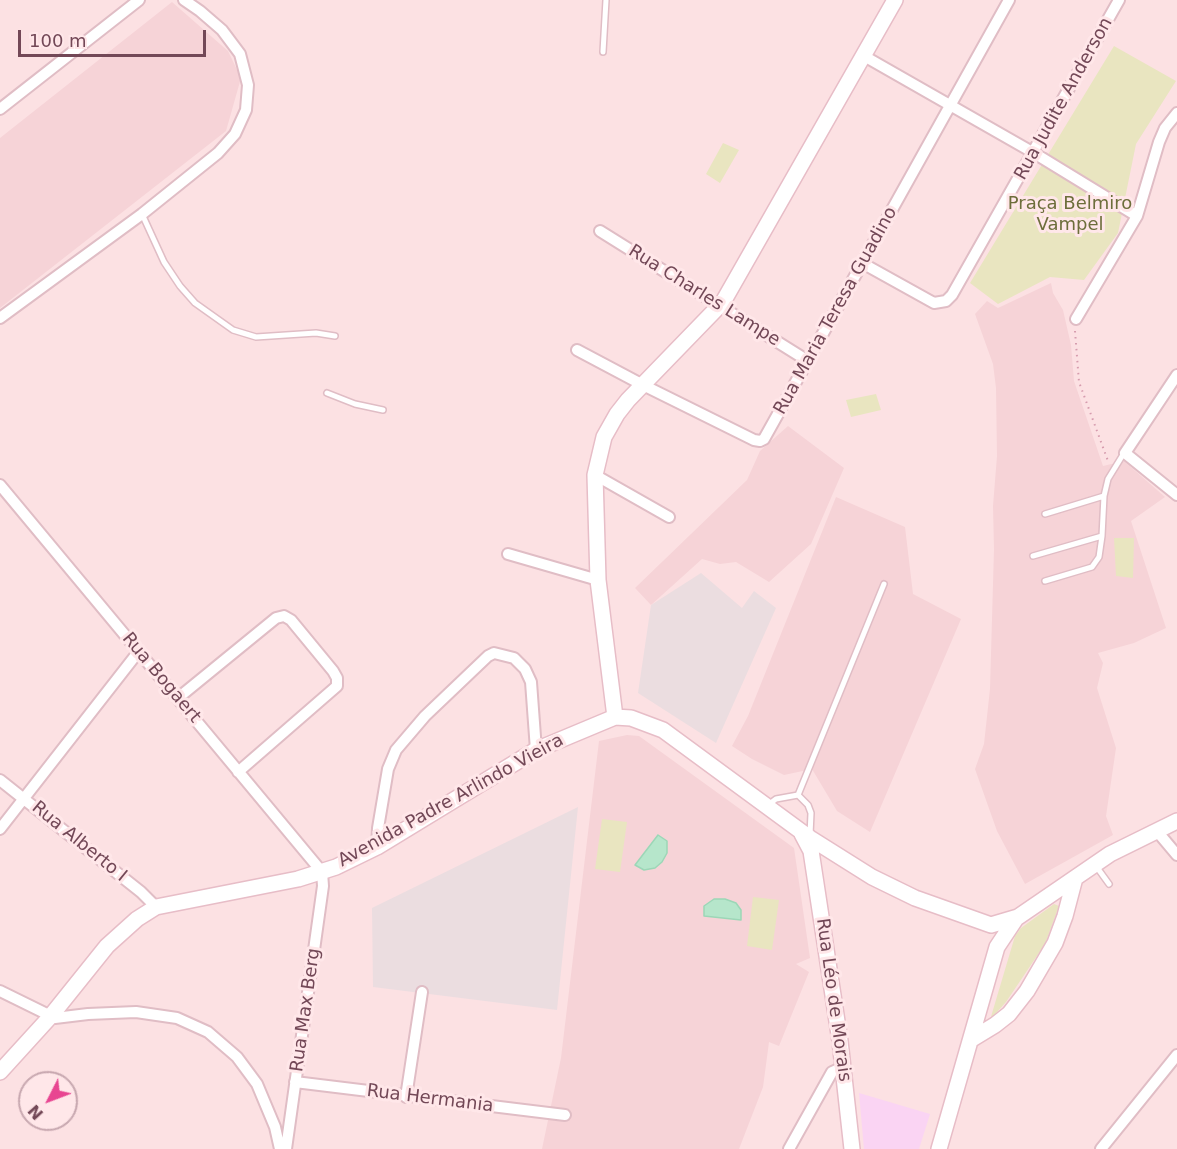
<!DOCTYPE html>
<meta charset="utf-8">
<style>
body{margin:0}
#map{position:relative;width:1177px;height:1149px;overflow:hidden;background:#fce1e3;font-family:"DejaVu Sans",sans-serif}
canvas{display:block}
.north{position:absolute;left:18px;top:1071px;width:60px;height:60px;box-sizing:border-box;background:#ffe7e9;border:2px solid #c7a7af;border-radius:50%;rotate:228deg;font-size:16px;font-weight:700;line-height:24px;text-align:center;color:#734857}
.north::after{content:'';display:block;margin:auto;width:21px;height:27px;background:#e84591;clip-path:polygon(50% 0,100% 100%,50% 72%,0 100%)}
.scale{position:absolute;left:18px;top:30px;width:188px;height:27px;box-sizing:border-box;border:3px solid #734857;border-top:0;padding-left:8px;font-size:18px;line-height:21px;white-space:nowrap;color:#734857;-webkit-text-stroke:4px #ffe7e9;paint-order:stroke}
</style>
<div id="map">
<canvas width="1177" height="1149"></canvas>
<div class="north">N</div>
<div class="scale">100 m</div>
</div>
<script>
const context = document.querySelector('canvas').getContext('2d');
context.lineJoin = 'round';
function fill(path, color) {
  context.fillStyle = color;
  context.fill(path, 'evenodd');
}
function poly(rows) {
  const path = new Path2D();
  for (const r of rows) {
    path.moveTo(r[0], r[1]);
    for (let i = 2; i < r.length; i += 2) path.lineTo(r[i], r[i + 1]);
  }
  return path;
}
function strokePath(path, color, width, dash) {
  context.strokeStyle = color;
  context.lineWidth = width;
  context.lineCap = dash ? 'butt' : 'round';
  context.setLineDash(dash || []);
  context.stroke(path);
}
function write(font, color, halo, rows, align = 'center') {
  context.font = font + ' "DejaVu Sans",sans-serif';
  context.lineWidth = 6;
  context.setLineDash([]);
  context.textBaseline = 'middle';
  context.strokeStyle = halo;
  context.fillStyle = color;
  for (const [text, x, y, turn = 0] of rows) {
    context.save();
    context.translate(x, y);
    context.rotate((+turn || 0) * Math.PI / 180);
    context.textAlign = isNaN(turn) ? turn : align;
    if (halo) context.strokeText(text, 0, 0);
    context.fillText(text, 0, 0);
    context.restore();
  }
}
const residential = poly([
 [172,2,228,51,241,78,226,131,0,308,0,138],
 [1051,283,1053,293,1063,310,1071,345,1074,381,1103,466,1124,461,1165,497,1131,521,1166,628,1134,643,1098,653,1103,663,1097,688,1116,748,1106,816,1113,835,1025,884,997,831,975,769,984,744,990,689,994,549,993,506,997,456,996,388,993,364,975,314,987,301,998,308],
 [788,426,844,468,811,544,769,582,736,562,720,564,702,559,651,605,635,588,747,480,760,451],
 [836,497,905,527,913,594,961,619,870,832,837,811,812,769,784,775,752,759,732,746,748,716],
 [627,735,639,736,794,848,810,958,796,964,809,972,779,1046,769,1042,763,1087,739,1149,542,1149,561,1058,599,741]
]);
const industrial = poly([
 [701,573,742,608,754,591,776,608,716,743,638,693,651,605],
 [578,807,557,1010,373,987,372,908]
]);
const medical = poly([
 [859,1093,930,1114,919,1149,864,1149]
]);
const green = poly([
 [1114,46,1176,81,1136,144,1118,233,1084,280,1050,277,998,304,970,283],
 [723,143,739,150,720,183,706,174],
 [876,394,881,410,851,417,846,400],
 [1114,538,1134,538,1133,578,1116,576],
 [602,819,627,822,620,872,595,869],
 [753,897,779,900,772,950,747,946],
 [1054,904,1059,906,1045,944,1006,1002,990,1020,1015,936,1021,928]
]);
const water = poly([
 [658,835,667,841,667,853,662,862,655,868,644,870,635,865,658,835],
 [714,899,725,899,736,903,741,910,741,920,704,916,704,906,714,899]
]);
const path = poly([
 [1075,331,1079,382,1108,461]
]);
const lane = poly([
 [603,52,606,0],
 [142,214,164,262,180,286,195,303,233,330,256,337,316,333,335,336],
 [327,393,355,404,383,410],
 [1045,514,1104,496],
 [1033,556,1102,536,1104,496,1108,479,1124,453],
 [1045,581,1092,567,1099,557,1102,536],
 [798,795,884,584],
 [768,805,776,799,798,795,808,805,811,813,810,835],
 [1096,866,1109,884]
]);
const street = poly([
 [864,56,1034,153,1137,216],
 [0,109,139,0],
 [600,231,808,361],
 [862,263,934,303,946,301,952,295,1119,0],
 [0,318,142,214,218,153,235,134,246,110,248,85,240,54,222,30,200,11,184,0],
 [1076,319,1137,216,1159,142,1165,128,1177,113],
 [577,350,643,385,754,440,760,441,764,439,1009,0],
 [1177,375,1125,453,1177,495],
 [595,475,669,517],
 [0,485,322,872,323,886,286,1149],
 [508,554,598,580],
 [178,698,276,618,284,616,291,620,333,671,337,678,337,686,238,772],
 [0,780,141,892,156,907],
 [0,829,139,651],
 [1156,830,1177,855],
 [377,847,378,828,388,769,396,750,425,716,488,656,494,653,514,658,525,669,531,682,536,750],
 [0,991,55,1018,88,1014,136,1012,177,1018,208,1032,237,1057,257,1084,275,1127,280,1149],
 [295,1082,565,1115],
 [406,1097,422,992],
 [789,1149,832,1072,843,1067],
 [1101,1149,1177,1055]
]);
const secondary = poly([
 [615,717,598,580,595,475,604,437,617,414,628,400,723,302,895,0],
 [802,834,811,851,840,1041,852,1149],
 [972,1039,995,1025,1009,1014,1027,991,1055,943,1065,916,1075,878],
 [0,1072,50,1017,107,946,137,919,156,907,298,879,336,867,377,847,536,750,615,717,631,718,663,730,810,838,872,877,915,898,991,925,1018,917,1110,854,1177,821],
 [939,1149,997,947,1017,917]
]);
const streetNames = [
 ["Rua Judite Anderson",1064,99,-61],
 ["Rua Charles Lampe",704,296,32],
 ["Rua Maria Teresa Guadino",836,311,-61],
 ["Rua Bogaert",161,678,50],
 ["Avenida Padre Arlindo Vieira",451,801,-29],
 ["Rua Alberto I",79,842,39],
 ["Rua Léo de Morais",833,1000,82],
 ["Rua Max Berg",306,1010,-82],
 ["Rua Hermania",430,1099,7]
];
const parkNames = [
 ["Praça Belmiro",1070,204],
 ["Vampel",1070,225]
];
fill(residential, '#f6d3d7');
fill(industrial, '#ebdde0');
fill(medical, '#fad4f3');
fill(green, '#e9e5c0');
fill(water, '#b6e6cb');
strokePath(water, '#9cd7b7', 1.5);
strokePath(lane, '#e0bdc5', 8);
strokePath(street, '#e0bdc5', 14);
strokePath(secondary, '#e7bdc7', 18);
strokePath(path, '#d69cae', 2, [1.5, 4.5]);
strokePath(lane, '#fff', 5);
strokePath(street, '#fff', 10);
strokePath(secondary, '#fff', 15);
write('18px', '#734857', '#ffe7e9', streetNames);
write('18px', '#6d6e3b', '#ffe7e9', parkNames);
</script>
